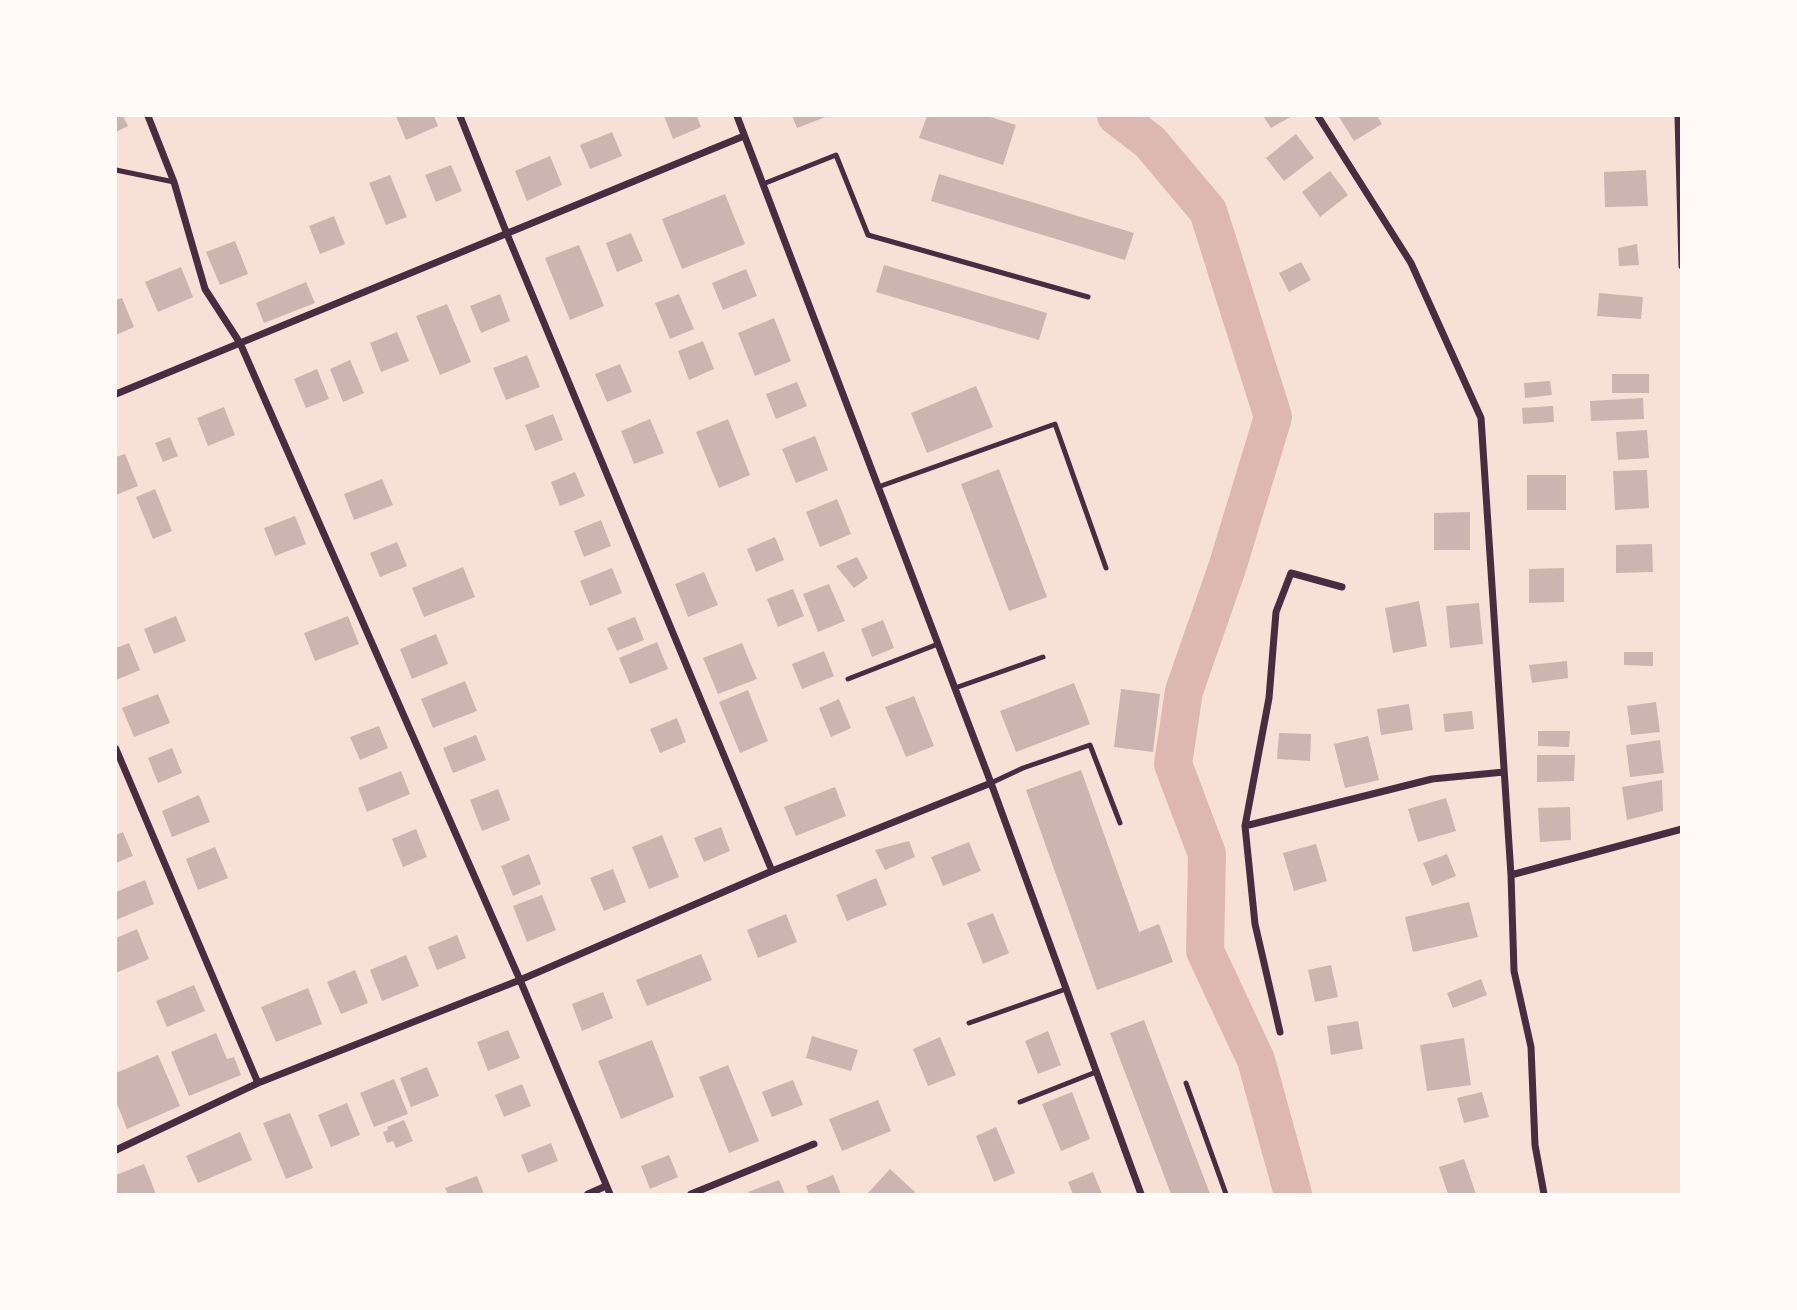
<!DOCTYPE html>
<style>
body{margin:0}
#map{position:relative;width:1797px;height:1310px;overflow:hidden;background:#f7e1d7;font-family:"PT Sans",sans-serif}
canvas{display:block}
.frame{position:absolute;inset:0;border:117px solid #fffaf5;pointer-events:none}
</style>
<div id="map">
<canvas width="1797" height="1310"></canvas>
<div class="frame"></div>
</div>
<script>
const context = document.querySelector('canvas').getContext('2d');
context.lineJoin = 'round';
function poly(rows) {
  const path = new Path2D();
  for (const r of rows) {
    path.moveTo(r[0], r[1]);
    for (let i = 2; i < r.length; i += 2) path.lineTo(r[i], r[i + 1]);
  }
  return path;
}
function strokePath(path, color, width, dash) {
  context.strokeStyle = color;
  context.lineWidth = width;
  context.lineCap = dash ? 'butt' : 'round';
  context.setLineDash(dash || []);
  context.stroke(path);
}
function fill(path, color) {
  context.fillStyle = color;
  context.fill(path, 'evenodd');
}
const river = poly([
 [1116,116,1150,142,1208,211,1273,417,1227,568,1184,691,1173,764,1207,854,1205,951,1256,1060,1293,1194]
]);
const building = poly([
 [116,116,123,116,128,126,116,132],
 [396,116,434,116,438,126,406,140],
 [664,116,697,116,701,127,673,139],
 [792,116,828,116,797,128],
 [927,116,987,116,1016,125,1003,165,919,138],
 [1263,116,1292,116,1271,128],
 [1342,116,1377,116,1382,124,1354,141,1339,117],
 [612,132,622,156,590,169,580,145],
 [1296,134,1314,158,1284,181,1266,158],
 [550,156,562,185,527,201,515,171],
 [451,165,462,191,436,202,425,175],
 [1646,170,1648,206,1605,207,1604,172],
 [1330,171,1348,195,1320,217,1302,192],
 [939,174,1134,233,1125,260,931,201],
 [390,175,407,217,386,225,369,183],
 [725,194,745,244,682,269,662,219],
 [334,216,345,244,320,254,309,226],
 [631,233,643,261,617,272,606,243],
 [235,241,248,274,220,285,206,252],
 [1637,244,1639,265,1619,266,1618,248],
 [579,245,604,306,570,320,545,258],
 [1301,262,1311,280,1289,292,1279,273],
 [884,265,1047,313,1039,340,876,292],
 [181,267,193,297,158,312,145,282],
 [746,269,757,296,723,310,712,283],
 [306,282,315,303,264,323,256,303],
 [1599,293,1643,297,1641,319,1597,316],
 [500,294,510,321,481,333,470,306],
 [679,294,694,329,670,339,655,303],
 [122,298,134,327,116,335,116,300],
 [447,304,471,362,440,375,416,316],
 [774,318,791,361,755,376,738,333],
 [397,332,409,361,381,372,370,343],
 [703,341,714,369,689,380,678,351],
 [527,355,540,387,506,400,493,368],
 [350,360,364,393,343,402,330,369],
 [620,364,632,392,607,402,595,374],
 [317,369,329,399,306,408,294,379],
 [1612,374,1649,374,1649,393,1612,393],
 [1550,381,1552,395,1525,398,1524,383],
 [797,382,807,406,776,419,766,394],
 [976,386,993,427,927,453,911,413],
 [1643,398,1644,419,1591,421,1590,401],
 [1553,406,1554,422,1523,424,1522,408],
 [224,407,235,435,208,446,197,418],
 [553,414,563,440,535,451,525,425],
 [650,419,664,453,634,464,621,431],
 [728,419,750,475,719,488,696,432],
 [1647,430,1649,458,1618,460,1616,432],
 [815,436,828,470,796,483,782,449],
 [170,437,178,456,163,462,155,443],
 [125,454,138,486,116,495,116,457],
 [999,469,1047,597,1009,611,961,484],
 [1647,470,1649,508,1615,510,1613,471],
 [575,472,585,496,560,506,551,482],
 [1527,475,1566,475,1566,510,1527,510],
 [382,479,393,505,354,520,344,494],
 [155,489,172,531,153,539,136,497],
 [837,499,851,534,820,547,806,512],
 [1470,512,1470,550,1434,550,1434,513],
 [295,516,306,544,275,556,264,528],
 [601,520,611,546,584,557,574,531],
 [775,537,784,560,756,572,747,549],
 [397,542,407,566,380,577,370,553],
 [1652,544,1653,572,1616,573,1616,545],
 [857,557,868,578,854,588,836,566],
 [463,567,475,597,424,617,412,588],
 [612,568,622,593,590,606,580,581],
 [1564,568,1564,602,1529,603,1529,569],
 [704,572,718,605,688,617,675,584],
 [829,584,845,621,818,632,803,594],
 [793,589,804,616,778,627,767,599],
 [1419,601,1427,646,1393,653,1385,608],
 [1479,603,1483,644,1450,648,1446,606],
 [176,616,186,641,154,654,144,629],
 [348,616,359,644,315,661,304,633],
 [635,617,644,640,617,651,607,628],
 [883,620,894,648,872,657,861,629],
 [436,634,448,664,412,679,400,649],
 [657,642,668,669,630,684,619,658],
 [129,643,140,670,116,680,116,648],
 [742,643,757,679,718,694,703,658],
 [824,651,834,676,802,689,792,664],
 [1624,652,1653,652,1653,666,1624,665],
 [1567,661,1568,678,1532,683,1529,665],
 [465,681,477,711,433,728,421,699],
 [1074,683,1090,724,1016,752,1000,711],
 [1121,689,1160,694,1153,752,1114,747],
 [748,690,768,741,740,753,719,702],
 [158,694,170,723,134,737,122,708],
 [914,696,934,746,906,757,885,707],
 [839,699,851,728,831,737,819,708],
 [1656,702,1660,732,1631,735,1627,706],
 [1409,704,1413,730,1381,735,1377,709],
 [1472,711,1474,729,1445,732,1443,714],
 [677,718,686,742,660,753,650,729],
 [379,726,388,748,360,760,350,737],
 [1538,731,1570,731,1569,747,1538,746],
 [1279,733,1311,734,1310,761,1277,759],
 [476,735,486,760,453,773,443,748],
 [1368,736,1379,780,1345,788,1334,744],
 [1660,740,1664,773,1630,777,1626,745],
 [172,748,182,773,158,783,148,758],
 [1537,755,1575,755,1574,781,1537,782],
 [1081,770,1139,932,1159,924,1173,962,1097,990,1026,790],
 [401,771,410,794,367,812,358,788],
 [1662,780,1663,811,1627,820,1622,787],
 [835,787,846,816,796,836,784,807],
 [498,789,510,820,482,831,470,800],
 [199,795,210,822,172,837,162,811],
 [1446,798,1456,831,1418,842,1408,809],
 [1570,807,1571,840,1540,842,1538,808],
 [721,827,730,851,704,862,694,838],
 [416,829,427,857,403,867,392,839],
 [123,832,133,856,116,863,116,835],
 [662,835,679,877,649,889,632,847],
 [909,841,915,857,885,870,875,850],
 [969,842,981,871,943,886,931,857],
 [1316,844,1327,881,1294,891,1283,853],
 [215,847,228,878,198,890,186,859],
 [529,854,541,884,513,896,501,866],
 [1447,854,1456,876,1432,886,1423,863],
 [613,869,626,902,604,911,590,878],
 [876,878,887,905,847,921,836,895],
 [145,880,154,904,116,920,116,892],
 [542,895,556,930,527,942,513,906],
 [1469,902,1478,937,1413,952,1405,917],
 [993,913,1009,953,983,964,967,923],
 [786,914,797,942,758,958,747,930],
 [137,929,149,959,116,973,116,938],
 [457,935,466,958,437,970,428,947],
 [701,954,712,980,647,1006,636,980],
 [406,955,419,986,382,1001,370,970],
 [1331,965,1338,997,1315,1002,1308,970],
 [355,970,368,1003,341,1014,327,982],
 [1481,979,1487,995,1453,1008,1447,993],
 [194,985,205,1011,167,1027,156,1001],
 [308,988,322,1024,276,1042,261,1007],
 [603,992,613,1018,582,1031,572,1004],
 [1144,1020,1210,1194,1171,1194,1110,1033],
 [1358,1021,1363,1049,1331,1055,1327,1026],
 [508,1030,520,1058,488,1071,477,1042],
 [1048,1031,1061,1065,1038,1074,1025,1041],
 [216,1033,227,1059,234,1057,241,1075,189,1096,171,1052],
 [812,1036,858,1050,851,1071,806,1058],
 [940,1037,956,1075,928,1086,913,1049],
 [1464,1038,1471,1085,1427,1091,1420,1045],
 [652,1040,674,1097,621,1119,598,1061],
 [158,1055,180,1106,127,1129,116,1101,116,1073],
 [728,1065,759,1141,729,1153,699,1077],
 [427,1067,439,1096,411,1107,400,1078],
 [394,1079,408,1114,374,1127,360,1093],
 [793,1080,803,1105,772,1117,762,1092],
 [522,1084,531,1106,504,1117,495,1095],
 [1072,1092,1090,1139,1061,1151,1042,1104],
 [1482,1092,1489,1117,1464,1123,1457,1098],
 [878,1100,891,1131,842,1151,829,1119],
 [347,1103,360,1135,331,1147,318,1115],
 [290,1113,313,1168,286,1179,263,1123],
 [404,1120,413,1141,396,1148,393,1141,387,1143,383,1132,388,1130,387,1127],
 [996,1127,1015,1173,994,1182,976,1136],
 [240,1132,252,1160,198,1183,186,1156],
 [551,1143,558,1161,528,1173,521,1155],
 [669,1155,678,1177,650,1189,641,1166],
 [1464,1159,1476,1194,1448,1194,1439,1167],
 [144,1164,156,1194,116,1194,116,1175],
 [890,1169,915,1192,913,1194,867,1194],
 [1093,1172,1102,1194,1073,1194,1068,1182],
 [833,1175,841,1194,809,1194,806,1186],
 [477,1176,484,1194,448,1194,445,1188],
 [779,1180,785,1194,750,1194,748,1192]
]);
const service = poly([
 [116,170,174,182],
 [763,184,836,155,868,235,1088,297],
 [878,487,1055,424,1106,568],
 [848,679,938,644],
 [955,688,1043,657],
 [991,783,1023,768,1090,745,1120,823],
 [969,1023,1066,989],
 [1186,1083,1226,1194],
 [1020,1102,1096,1072]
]);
const minor = poly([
 [148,116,174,182,205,289,240,343,520,980,610,1194],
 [460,116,507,234,772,871],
 [737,116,991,783,1141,1194],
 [1318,116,1411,263,1481,418,1511,875,1514,971,1531,1047,1535,1145,1544,1194],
 [1678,116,1682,266],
 [116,394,744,136],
 [116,749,258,1083],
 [1245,826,1432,779,1504,772],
 [1511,875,1682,829],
 [1280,1032,1255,924,1245,826,1269,698,1276,612,1291,573,1342,587],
 [116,1150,258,1083,520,980,772,871,991,783],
 [588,1194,606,1186],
 [691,1194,814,1144]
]);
strokePath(river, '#dcb8b0', 38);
fill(building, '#ccb4b1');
strokePath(service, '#4a2c40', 5);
strokePath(minor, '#4a2c40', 7);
</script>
